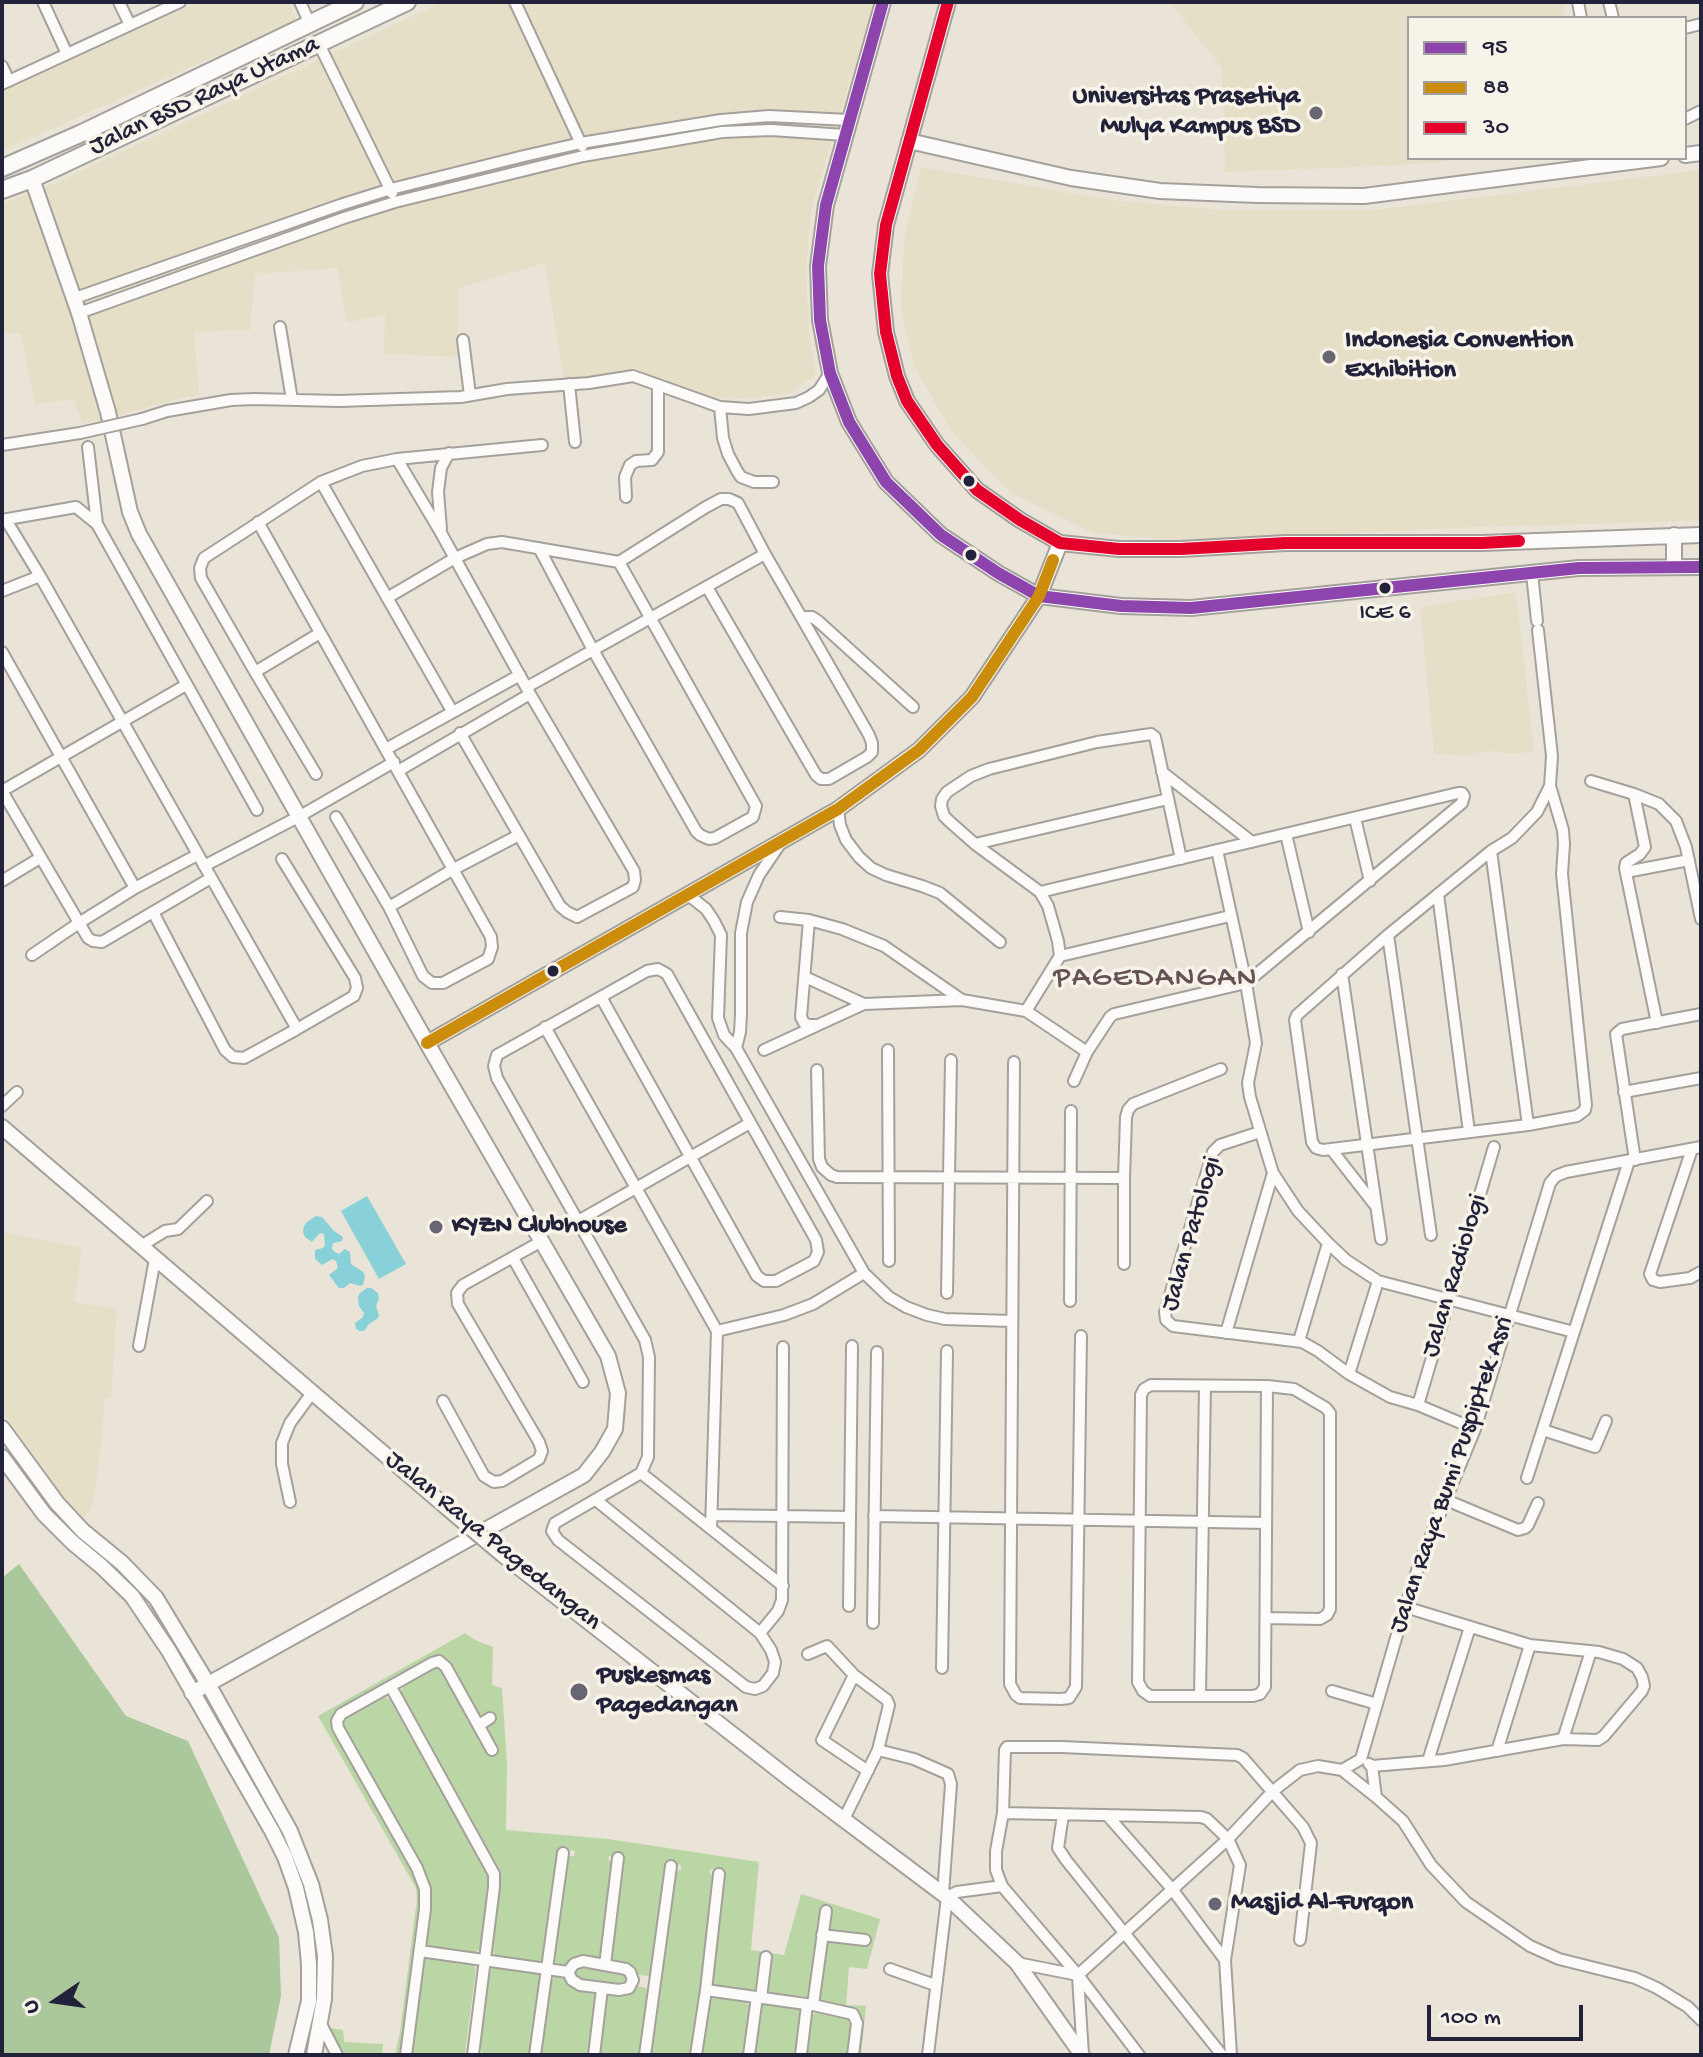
<!DOCTYPE html>
<style>
body{margin:0}
#map{position:relative;width:1703px;height:2057px;overflow:hidden;background:#e9e4d7;font-family:"Gochi Hand",sans-serif}
canvas{display:block}
.frame{position:absolute;inset:0;border:4px solid #22223b;pointer-events:none}
.legend{position:absolute;left:1407px;top:16px;width:280px;height:144px;box-sizing:border-box;background:#f7f3e8;border:2px solid #a29fa3;margin:0;padding:10px 14px;list-style:none;font-size:24px;color:#22223b}
.legend li{display:flex;align-items:center;gap:16px;height:40px}
.legend b{width:40px;border:2px solid #a29fa3}
.north{position:absolute;left:16px;top:1961px;width:80px;height:80px;-webkit-text-stroke:6px #f7f3e8;paint-order:stroke;rotate:257deg;font-size:22px;font-weight:700;line-height:32px;text-align:center;color:#22223b}
.north::after{content:'';display:block;margin:auto;width:28px;height:36px;background:#22223b;clip-path:polygon(50% 0,100% 100%,50% 72%,0 100%)}
.scale{position:absolute;left:1427px;top:2005px;width:156px;height:36px;box-sizing:border-box;border:4px solid #22223b;border-top:0;padding-left:10px;font-size:24px;line-height:28px;white-space:nowrap;color:#22223b;-webkit-text-stroke:6px #f7f3e8;paint-order:stroke}
</style>
<div id="map">
<canvas width="1703" height="2057"></canvas>
<div class="frame"></div>
<ul class="legend">
<li><b style="height:10px;background:#8e44ad"></b>95</li>
<li><b style="height:10px;background:#cc8c0c"></b>88</li>
<li><b style="height:10px;background:#e4002b"></b>30</li>
</ul>
<div class="north">U</div>
<div class="scale">100 m</div>
</div>
<script>
const context = document.querySelector('canvas').getContext('2d');
context.lineJoin = 'round';
function fill(path, color) {
  context.fillStyle = color;
  context.fill(path, 'evenodd');
}
function poly(rows) {
  const path = new Path2D();
  for (const r of rows) {
    path.moveTo(r[0], r[1]);
    for (let i = 2; i < r.length; i += 2) path.lineTo(r[i], r[i + 1]);
  }
  return path;
}
function strokePath(path, color, width, dash) {
  context.strokeStyle = color;
  context.lineWidth = width;
  context.lineCap = dash ? 'butt' : 'round';
  context.setLineDash(dash || []);
  context.stroke(path);
}
function write(font, color, halo, rows, align = 'center') {
  context.font = font + ' "Gochi Hand",sans-serif';
  context.lineWidth = 7;
  context.setLineDash([]);
  context.textBaseline = 'middle';
  context.strokeStyle = halo;
  context.fillStyle = color;
  for (const [text, x, y, turn = 0] of rows) {
    context.save();
    context.translate(x, y);
    context.rotate((+turn || 0) * Math.PI / 180);
    context.textAlign = isNaN(turn) ? turn : align;
    if (halo) context.strokeText(text, 0, 0);
    context.fillText(text, 0, 0);
    context.restore();
  }
}
const built = poly([
 [198,2,288,2,297,20,2,151,2,92],
 [442,2,874,2,811,210,806,272,809,335,816,375,789,394,738,399,711,398,664,384,636,368,564,380,545,263,458,288,458,357,384,354,385,314,347,323,337,268,255,274,250,330,194,332,199,394,82,424,74,399,35,404,21,334,2,332,2,204,57,182],
 [1170,2,1563,2,1565,18,1409,18,1409,158,1469,158,1431,163,1339,168,1225,172,1222,68],
 [921,167,1111,200,1220,210,1375,210,1701,170,1701,521,1477,527,1185,541,1093,533,1011,493,951,431,914,366,901,309,904,239],
 [1516,592,1534,751,1515,754,1488,751,1466,756,1434,754,1420,607],
 [2,1232,82,1248,75,1302,117,1309,111,1398,104,1399,103,1426,95,1492,91,1509,83,1518,50,1482,2,1409]
]);
const green = poly([
 [465,1633,475,1640,493,1647,492,1685,502,1688,507,1764,506,1830,608,1839,759,1862,751,1950,784,1955,801,1894,880,1919,867,1969,849,1967,846,2005,866,2006,861,2055,857,2055,861,2021,859,2013,856,2010,819,2000,826,1943,832,1940,834,1932,829,1929,822,1908,810,1992,807,1998,769,1993,767,1987,770,1956,755,1990,717,1987,712,1983,711,1979,724,1871,710,1869,710,1874,714,1875,715,1878,692,2055,650,2055,675,1871,681,1870,681,1865,666,1863,652,1972,648,1976,639,1975,631,1966,615,1961,611,1957,623,1857,609,1856,608,1860,612,1861,614,1864,601,1955,595,1959,572,1961,564,1966,556,1963,554,1958,566,1862,568,1856,574,1856,575,1851,559,1848,543,1959,537,1962,495,1955,492,1950,501,1872,401,1691,404,1684,434,1667,439,1667,442,1670,490,1754,498,1750,488,1730,489,1724,486,1716,478,1714,450,1664,439,1657,338,1711,332,1721,333,1730,416,1876,421,1893,401,2055,395,2055,400,2032,417,1899,416,1888,318,1716],
 [385,1696,390,1700,487,1874,488,1881,480,1948,475,1953,432,1948,427,1945,431,1900,427,1876,342,1725,342,1721,345,1717],
 [430,1958,471,1963,476,1968,465,2055,411,2055,423,1964,426,1959],
 [582,1966,623,1971,627,1975,628,1981,623,1986,579,1980,574,1973,577,1967],
 [496,1967,535,1972,541,1977,531,2055,484,2055,481,2050,480,2044,489,1973,492,1968],
 [556,1975,563,1976,595,1994,589,2055,541,2055,551,1981],
 [639,1986,646,1988,649,1994,640,2055,597,2055,606,1996,610,1993,628,1992],
 [715,1996,745,2001,750,2006,744,2055,701,2055,709,1999],
 [764,2004,796,2008,801,2011,796,2055,753,2055,760,2007],
 [817,2012,849,2017,853,2020,848,2055,805,2055,811,2016],
 [329,2028,343,2030,344,2042,383,2044,382,2055,344,2055,335,2042]
]);
const forest = poly([
 [19,1564,126,1716,188,1741,279,1937,281,1996,269,2055,2,2055,2,1578]
]);
const water = poly([
 [367,1196,406,1264,379,1279,341,1211],
 [316,1216,322,1217,334,1231,343,1237,342,1241,333,1243,332,1249,335,1252,339,1254,345,1249,350,1252,351,1264,363,1272,365,1276,363,1285,360,1286,350,1283,344,1288,339,1288,329,1275,338,1268,336,1261,333,1259,322,1265,315,1259,315,1250,323,1248,325,1245,324,1234,320,1233,312,1242,305,1237,303,1232,304,1226,307,1222],
 [367,1288,371,1288,378,1293,379,1298,376,1306,379,1316,377,1319,369,1324,364,1331,360,1331,356,1329,355,1323,363,1317,364,1313,359,1306,358,1297,360,1293]
]);
const street = poly([
 [43,2,67,54],
 [119,2,130,25],
 [300,2,310,24],
 [515,2,582,146],
 [1578,2,1581,18],
 [1609,2,1613,18],
 [1685,28,1701,24],
 [319,44,392,193],
 [2,66,9,81],
 [2,84,180,2],
 [1685,119,1701,111],
 [75,298,340,205,391,189,524,156,581,143,721,120,769,116,849,120],
 [79,313,344,218,395,202,583,156,722,132,771,130,845,135],
 [280,327,292,400],
 [463,340,470,395],
 [569,384,575,442],
 [720,407,723,438,728,454,737,471,741,477,754,482,773,482],
 [142,419,167,411,231,400,254,399,339,401,461,397,507,389,589,383,633,376,720,407,749,409,796,403,809,397,819,390,830,373],
 [2,445,80,433],
 [88,447,97,524],
 [397,459,441,533,530,694,634,871,635,880,633,887,577,917,567,912,560,906,460,733],
 [321,482,452,711],
 [626,497,625,477,630,465,636,461,652,460,658,452,658,386],
 [2,520,76,507,97,524,257,810],
 [6,520,40,576,297,1029],
 [258,522,491,937,492,947,488,959,443,983,432,983,423,976,389,907,336,817],
 [441,529,438,492,441,468,449,453],
 [539,548,593,650,696,831,700,835,709,839,715,838,753,817,756,806,619,562,706,507,721,499,729,499,738,503,765,554,869,735,872,743,872,752,867,757,829,779,821,779,816,775,707,587],
 [1532,573,1537,621],
 [2,591,40,576],
 [387,598,455,558,487,544,502,542,619,562],
 [803,617,812,617,818,621,913,707],
 [1538,630,1552,756,1550,786,1537,812,1512,838,1491,851,1388,935,1297,1015,1295,1020,1312,1142,1316,1148,1323,1150,1528,1125,1577,1116,1585,1110,1586,1105,1562,874,1564,844,1563,830,1550,786],
 [2,652,135,888],
 [255,672,320,633],
 [527,687,765,554],
 [386,749,520,675],
 [398,771,530,694],
 [1162,772,1252,842],
 [316,774,255,672,201,578,200,568,204,558,321,482,362,466,397,459,542,445],
 [1591,781,1634,794],
 [2,791,88,938,93,941,102,942,211,878],
 [2,791,186,685],
 [838,809,840,825,846,840,859,857,871,868,886,875,922,886,940,893,1000,942],
 [1355,818,1370,881],
 [1286,834,1309,932],
 [975,844,1168,799],
 [1217,850,1246,983,1256,1043,1248,1083,1250,1097,1273,1173,1298,1211,1328,1243,1346,1260,1378,1281,1574,1332],
 [1491,851,1528,1125],
 [204,866,300,816,394,762],
 [1626,872,1689,860],
 [2,881,40,858],
 [1040,892,1458,793,1462,793,1464,796,1462,803,1246,983,1114,1014,1110,1017,1087,1052,1074,1081],
 [687,894,706,909,714,921,721,935,718,1018,724,1035,736,1048,864,1273,889,1297,906,1307,927,1315,945,1319,1012,1321],
 [1438,894,1469,1132],
 [389,907,452,870,519,835],
 [153,912,225,1050,233,1057,244,1058,297,1029,354,996,357,988,355,978,282,859],
 [780,917,809,920,842,929,884,946,962,1000],
 [1388,935,1431,1235],
 [32,955,79,923,135,888,197,855],
 [1060,956,1230,916],
 [1342,974,1381,1239],
 [805,977,864,1004,818,1025,809,1025,804,1023,801,1017,809,920],
 [864,1004,962,1000,1026,1011,1087,1052],
 [1026,1011,1060,956,1058,941,1048,906,1040,892,975,844,949,821,944,816,941,806,942,799,947,792,971,776,989,769,1097,742,1151,734,1155,737,1181,859],
 [1657,1023,1625,868,1626,863,1640,854,1645,847,1634,794,1659,804,1676,821,1686,847,1701,919],
 [545,1027,717,1331,711,1529],
 [736,1048,740,1032,741,1014,741,933,747,902,759,875,780,844],
 [764,1050,816,1026],
 [888,1050,889,1261],
 [1014,1062,1010,1684,1016,1695,1020,1698,1061,1699,1069,1698,1076,1687,1081,1336],
 [817,1070,819,1159,822,1167,831,1175,837,1177,1124,1178],
 [1624,1092,1701,1078],
 [2,1106,17,1092],
 [1260,1132,1220,1145,1213,1152,1165,1312,1166,1320,1173,1326,1302,1342,1318,1351,1349,1374,1390,1397,1418,1405,1475,1429],
 [1331,1149,1374,1204],
 [1692,1149,1650,1274,1653,1280,1660,1282,1690,1278,1701,1272],
 [1635,1160,1616,1034,1622,1029,1701,1014],
 [578,1221,750,1123],
 [141,1246,165,1231,178,1229,207,1201],
 [513,1258,583,1382],
 [1124,1264,1124,1178,1126,1117,1128,1110,1133,1104,1221,1069],
 [947,1293,951,1060],
 [1070,1301,1071,1111],
 [717,1331,784,1315,813,1304,864,1273],
 [1226,1333,1273,1173],
 [1299,1341,1328,1243],
 [139,1346,155,1259],
 [1349,1374,1378,1281],
 [443,1401,484,1476,494,1482,502,1481,539,1459,542,1451,539,1442,458,1304,457,1293,463,1285,542,1241],
 [1418,1405,1494,1147],
 [1543,1430,1595,1447,1606,1421],
 [641,1473,783,1586],
 [1527,1478,1629,1161],
 [596,1500,760,1633,771,1650,775,1662,773,1673,763,1686,755,1689,746,1687,558,1540,552,1531,555,1523,641,1473,648,1457,649,1357,645,1340,497,1078,494,1066,497,1055,647,971,658,969,667,974,816,1240,818,1252,814,1261,776,1281,764,1281,757,1276,601,997],
 [1446,1500,1518,1530,1525,1528,1528,1525,1538,1503],
 [290,1502,282,1464,282,1443,290,1423,312,1393],
 [712,1515,850,1517],
 [874,1516,1266,1523],
 [849,1606,852,1346],
 [1266,1618,1320,1619,1327,1615,1330,1609,1330,1413,1326,1408,1294,1389,1267,1386,1151,1385,1144,1389,1141,1395,1138,1682,1143,1691,1150,1696,1253,1696,1260,1694,1265,1687,1267,1386],
 [873,1623,877,1352],
 [760,1633,778,1611,782,1600,783,1347],
 [808,1654,827,1646,854,1675,822,1740,868,1771],
 [942,1668,947,1351],
 [854,1675,887,1700,889,1705,878,1750],
 [391,1687,494,1874,494,1887,473,2055],
 [1332,1691,1377,1704],
 [1200,1696,1205,1386],
 [479,1725,490,1718],
 [1563,1739,1591,1651],
 [1497,1751,1530,1645],
 [1428,1761,1470,1627],
 [1369,1764,1372,1766,1376,1797],
 [1372,1766,1444,1760,1563,1739,1598,1740,1604,1736,1642,1691,1644,1686,1642,1677,1637,1668,1623,1659,1599,1652,1530,1645,1405,1607],
 [1342,1770,1361,1759,1405,1607,1420,1562,1475,1429,1550,1183,1556,1176,1566,1172,1701,1147],
 [1003,1813,1005,1750,1007,1747,1062,1747,1237,1755,1243,1758,1303,1827,1311,1843,1300,1940],
 [1063,1815,1058,1848,1066,1860,1222,2055],
 [1107,1815,1172,1889,1225,1960],
 [844,1819,878,1750,914,1759,948,1774,951,1784,943,1894],
 [822,1935,865,1940],
 [420,1951,568,1972],
 [583,1961,626,1969,630,1972,633,1980,629,1988,619,1990,580,1985,572,1980,568,1972,574,1964,583,1961],
 [1017,1963,1078,1975],
 [605,1965,618,1858],
 [890,1969,935,1985],
 [1078,1975,1228,1839,1273,1791,1300,1770,1318,1766,1342,1770,1376,1797,1403,1821,1431,1865,1466,1902,1530,1946,1559,1959,1635,1978,1657,1988,1688,2007,1701,2020],
 [1078,1977,1083,2055],
 [706,1990,813,2005,853,2014,857,2023,853,2055],
 [761,1998,766,1957],
 [813,2005,826,1911],
 [321,2024,337,2055],
 [406,2055,425,1909,425,1889,417,1868,338,1728,337,1721,341,1714,432,1663,439,1661,446,1667,492,1750],
 [535,2055,563,1853],
 [594,2055,602,1989],
 [645,2055,671,1866],
 [696,2055,706,1990,719,1874],
 [749,2055,757,1997],
 [801,2055,807,2005],
 [928,2055,947,1897,957,1892,1002,1886],
 [1139,2055,1078,1975,1002,1886,996,1870,996,1851,1003,1813,1201,1817,1207,1819,1228,1839,1240,1865,1225,1960,1231,2055]
]);
const secondary = poly([
 [883,2,826,205,818,266,820,320,830,373,849,422,886,482,941,535,998,573,1039,596,1121,606,1191,608,1579,568,1701,567],
 [948,2,886,225,880,274,886,332,897,376,907,401,937,445,977,490,1020,520,1060,543,1119,549,1181,549,1286,543,1482,543,1701,535],
 [909,141,1071,178,1160,191,1257,195,1364,196,1661,158],
 [1685,155,1701,153],
 [32,179,79,313,108,412,130,512,139,534,427,1043,608,1356,618,1393,615,1429,602,1452,584,1475,192,1693],
 [1674,567,1674,535],
 [427,1043,838,809,919,750,972,697,1039,596,1060,543],
 [2,1127,445,1506],
 [2,1428,57,1503,83,1531,122,1563,156,1598,208,1684,290,1831,311,1884,320,1920,325,1956,324,1999,314,2055],
 [2,1457,44,1514,72,1542,101,1566,132,1596,169,1651,272,1831,285,1857,296,1888,306,1932,309,1964,309,2001,296,2055],
 [503,1555,791,1780,947,1897,1017,1963,1082,2055]
]);
const primary = poly([
 [2,168,82,133,355,2],
 [2,190,32,179,407,2]
]);
const streetBridge = poly([
 [80,433,142,419]
]);
const secondaryBridge = poly([
 [445,1506,503,1555]
]);
const bus1 = poly([
 [883,2,826,205,818,266,820,320,830,373,849,422,886,482,941,535,998,573,1039,596,1121,606,1191,608,1579,568,1701,567]
]);
const bus2 = poly([
 [427,1043,838,809,919,750,972,697,1039,596,1053,560]
]);
const bus3 = poly([
 [948,2,886,225,880,274,886,332,897,376,907,401,937,445,977,490,1020,520,1060,543,1119,549,1181,549,1286,543,1482,543,1519,541]
]);
const markers = [
 [1316,113,8,"#686672"],
 [1329,357,8,"#686672"],
 [969,481,7,"#22223b"],
 [971,555,7,"#22223b"],
 [1385,588,7,"#22223b"],
 [553,971,7,"#22223b"],
 [436,1227,8,"#686672"],
 [579,1692,10,"#686672"],
 [1215,1904,8,"#686672"]
];
const busNames = [
 ["ICE 6",1385,614]
];
const streetNames = [
 ["Jalan BSD Raya Utama",205,97,-25],
 ["Jalan Patologi",1193,1234,-74],
 ["Jalan Radiologi",1456,1276,-73],
 ["Jalan Raya Bumi Puspiptek Asri",1453,1475,-71],
 ["Jalan Raya Pagedangan",492,1542,39]
];
const poiNames = [
 ["Universitas Prasetiya",1300,98,"right"],
 ["Mulya Kampus BSD",1300,128,"right"],
 ["Indonesia Convention",1345,342],
 ["Exhibition",1345,372],
 ["KYZN Clubhouse",452,1227],
 ["Puskesmas",597,1677],
 ["Pagedangan",597,1707],
 ["Masjid Al-Furqon",1231,1904]
];
const quarterNames = [
 ["PAGEDANGAN",1156,980]
];
fill(built, '#e6dfc7');
fill(green, '#bbd6a5');
fill(forest, '#abc79c');
fill(water, '#88d1d8');
strokePath(street, '#a4a19c', 14);
strokePath(secondary, '#a4a19c', 18);
strokePath(primary, '#a4a19c', 20);
strokePath(street, '#fcfbf9', 10);
strokePath(secondary, '#fcfbf9', 14);
strokePath(primary, '#fcfbf9', 16);
strokePath(streetBridge, '#a4a19c', 14, []);
strokePath(secondaryBridge, '#a4a19c', 18, []);
strokePath(streetBridge, '#fcfbf9', 10);
strokePath(secondaryBridge, '#fcfbf9', 14);
strokePath(bus1, '#8e44ad', 12);
strokePath(bus2, '#cc8c0c', 12);
strokePath(bus3, '#e4002b', 12);
for (const [x, y, r, color] of markers) {
  const dot = new Path2D();
  dot.arc(x, y, r, 0, 2 * Math.PI);
  context.fillStyle = color;
  context.fill(dot);
  strokePath(dot, '#f7f3e8', 3);
}
write('24px', '#22223b', '#f7f3e8', busNames);
write('26px', '#22223b', '#f7f3e8', streetNames);
write('bold 26px', '#22223b', '#f7f3e8', poiNames, 'left');
context.letterSpacing = '2px';
write('30px', '#655256', '#f7f3e8', quarterNames);
context.letterSpacing = '0px';
</script>
